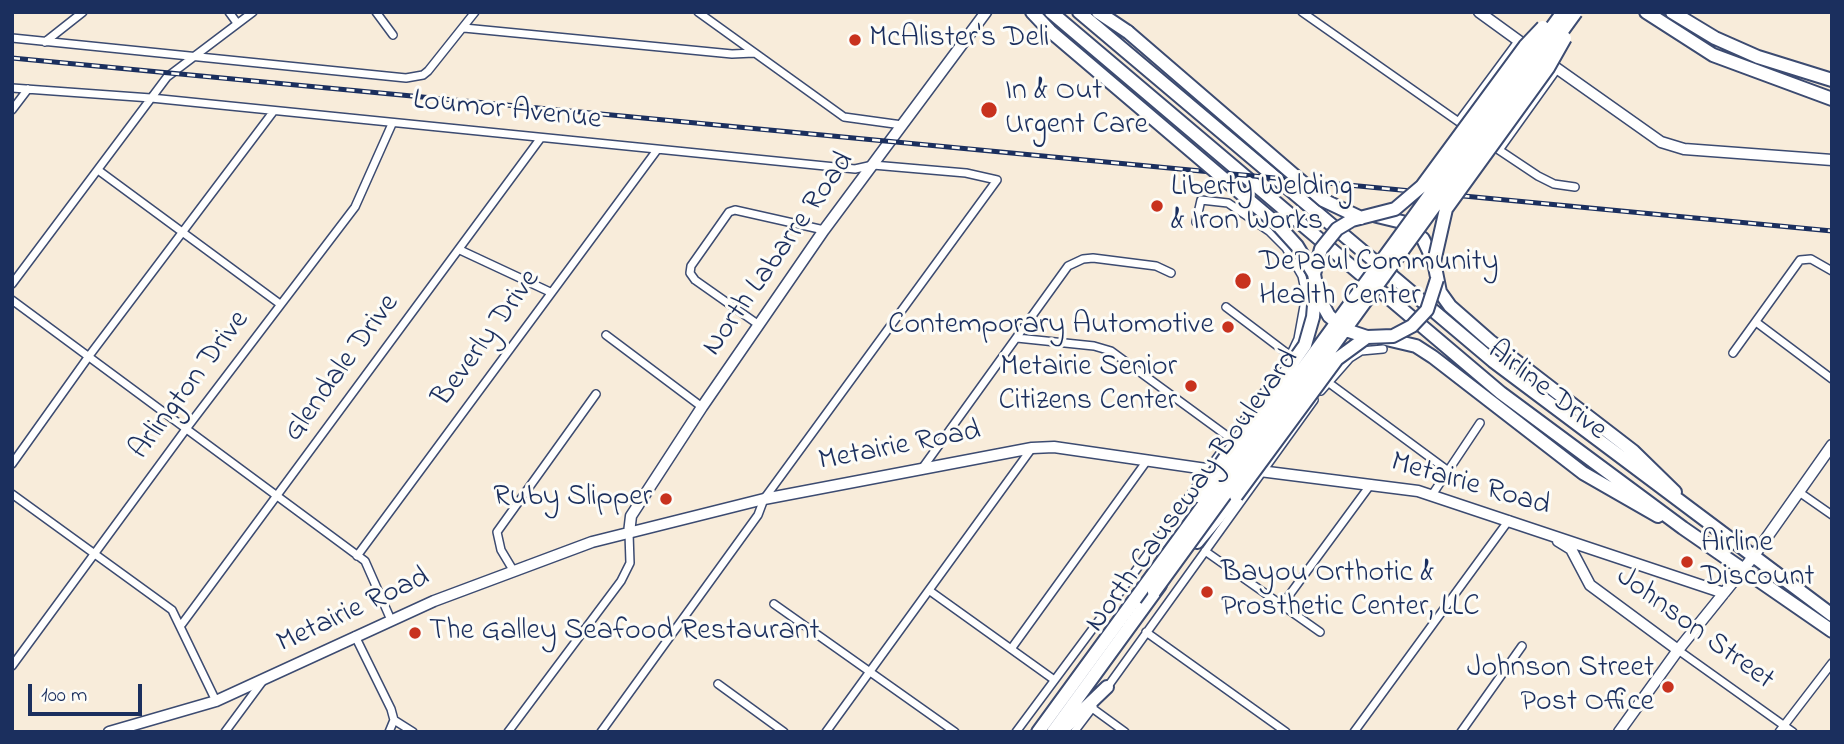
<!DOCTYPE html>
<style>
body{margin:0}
#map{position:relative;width:1844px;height:744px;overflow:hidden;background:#f8ecda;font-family:"Indie Flower",sans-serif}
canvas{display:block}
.frame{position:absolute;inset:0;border:14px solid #1b2f5e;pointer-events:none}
.scale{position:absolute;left:28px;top:684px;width:114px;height:32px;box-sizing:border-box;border:4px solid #1b2f5e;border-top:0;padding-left:9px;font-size:21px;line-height:24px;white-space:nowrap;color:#1b2f5e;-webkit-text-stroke:5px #fdfcf7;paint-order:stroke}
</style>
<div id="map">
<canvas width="1844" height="744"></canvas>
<div class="frame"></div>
<div class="scale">100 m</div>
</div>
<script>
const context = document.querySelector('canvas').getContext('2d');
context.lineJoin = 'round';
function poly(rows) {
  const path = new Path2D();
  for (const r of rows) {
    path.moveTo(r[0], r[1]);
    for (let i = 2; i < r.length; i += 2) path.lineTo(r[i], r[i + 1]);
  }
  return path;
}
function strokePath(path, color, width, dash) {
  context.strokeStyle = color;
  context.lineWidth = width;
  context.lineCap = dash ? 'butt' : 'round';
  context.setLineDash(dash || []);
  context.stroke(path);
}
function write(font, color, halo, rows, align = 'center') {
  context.font = font + ' "Indie Flower",sans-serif';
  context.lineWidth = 6;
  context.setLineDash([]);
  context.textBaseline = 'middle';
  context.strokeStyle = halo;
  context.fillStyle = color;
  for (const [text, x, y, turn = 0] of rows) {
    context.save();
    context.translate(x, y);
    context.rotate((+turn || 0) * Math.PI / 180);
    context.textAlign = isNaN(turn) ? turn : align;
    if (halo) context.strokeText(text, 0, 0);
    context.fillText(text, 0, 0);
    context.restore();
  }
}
const street = poly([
 [229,12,237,23],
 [376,12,393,35],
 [698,12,844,117,902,125],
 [1302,12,1466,127],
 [464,28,732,54,754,53],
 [12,38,406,78,423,75,428,71,475,12],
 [45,42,83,12],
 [12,88,151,98,855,169,873,165,966,173,997,180,764,499,758,515,601,732],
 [12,110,28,89],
 [1459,121,1519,40],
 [1490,144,1538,176,1554,184,1575,187],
 [1499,150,1557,69],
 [98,170,280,304],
 [460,250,550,292],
 [12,284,167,77,253,12],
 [12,300,365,561,391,620],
 [1226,307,1292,357],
 [1756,322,1832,379],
 [759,325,695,280,690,273,691,266,729,212,735,210,824,230],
 [606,335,702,407],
 [1017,338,1094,346,1111,351,1230,438],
 [1733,353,1800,260,1811,259,1832,271],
 [1325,380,1447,470],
 [1321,391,1350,358,1361,351,1383,349],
 [12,464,89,356,273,112],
 [921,470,1068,266,1083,259,1093,258,1156,266,1171,273],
 [1799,492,1832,515],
 [12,494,172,610,216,701],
 [1432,495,1480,423],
 [1205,551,1320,632],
 [357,556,657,150],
 [513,570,501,550,497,532,596,394],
 [930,591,1053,679],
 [774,604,955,732],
 [1282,605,1371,484],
 [182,624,540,139],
 [1146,632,1286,732],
 [355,636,391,709,394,720,389,732],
 [1011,649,1146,462],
 [1678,650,1793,732],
 [12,666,186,429,355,207,392,124],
 [718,684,784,732],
 [1106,689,1314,400],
 [1092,708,1125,732],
 [394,720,413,732],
 [225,732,262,682],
 [508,732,621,581,630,563,629,533],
 [826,732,1032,448],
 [1016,732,1126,584,1290,356,1298,339,1306,295,1302,276,1286,248,1269,231,1228,203,1201,200,1196,222],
 [1074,732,1093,707],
 [1354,732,1509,520],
 [1461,732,1522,646],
 [1779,732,1832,663]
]);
const secondary = poly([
 [1479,12,1530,49],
 [1545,60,1661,142,1684,149,1832,160],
 [1252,470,1418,491,1724,593],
 [629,533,631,516,702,407,824,230,986,12],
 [1558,541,1571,549,1590,585,1678,650],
 [109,732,216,701,434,601,592,542,764,499,1032,448,1054,447,1220,471],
 [1619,732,1678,650,1753,557,1832,445]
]);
const highway = poly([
 [1032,12,1050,31],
 [1051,12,1501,393,1683,528,1832,631],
 [1079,12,1493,361,1832,615],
 [1098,12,1128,32],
 [1646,12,1713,55,1832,99],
 [1672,12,1715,38,1758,57,1832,80],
 [1377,216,1402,222,1423,239,1434,262,1440,292,1450,306,1490,341,1633,451,1675,492],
 [1382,338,1416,346,1433,357,1583,473,1658,516],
 [1197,542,1236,496],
 [1163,553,1198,496],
 [1038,732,1135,599],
 [1053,732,1160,585],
 [1060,732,1107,687]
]);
const rail = poly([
 [12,58,1832,231]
]);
const highwayBridge = poly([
 [1050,31,1277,224,1297,246,1314,274],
 [1128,32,1323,200,1361,218],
 [1434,262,1446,209,1548,68,1565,38],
 [1437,279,1427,310,1412,326,1393,336,1367,337,1346,330,1329,316,1318,296,1314,274,1321,249,1337,229,1352,220,1395,209,1422,186,1525,46,1543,27],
 [1198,496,1305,345,1313,317,1315,293],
 [1236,496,1337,359,1367,337],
 [1154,592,1576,12],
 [1135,599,1563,12]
]);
const markers = [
 [855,40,7,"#c8321e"],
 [989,110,9,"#c8321e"],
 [1157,206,7,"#c8321e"],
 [1243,281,9,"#c8321e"],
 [1228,327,7,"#c8321e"],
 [1191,386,7,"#c8321e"],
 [666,499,7,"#c8321e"],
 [1687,562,7,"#c8321e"],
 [1207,592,7,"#c8321e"],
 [415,633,7,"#c8321e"],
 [1668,687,7,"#c8321e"]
];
const poiNames = [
 ["McAlister's Deli",869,40],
 ["In & Out",1005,93],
 ["Urgent Care",1005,127],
 ["Liberty Welding",1171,189],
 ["& Iron Works",1171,223],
 ["DePaul Community",1259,264],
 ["Health Center",1259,298],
 ["Contemporary Automotive",1214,327,"right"],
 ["Metairie Senior",1177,369,"right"],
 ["Citizens Center",1177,403,"right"],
 ["Ruby Slipper",652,499,"right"],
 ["Airline",1701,545],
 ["Discount",1701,579],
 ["Bayou Orthotic &",1221,575],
 ["Prosthetic Center, LLC",1221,609],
 ["The Galley Seafood Restaurant",429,633],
 ["Johnson Street",1654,670,"right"],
 ["Post Office",1654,704,"right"]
];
const streetNames = [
 ["Loumor Avenue",507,112,6],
 ["North Labarre Road",780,255,-55],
 ["Beverly Drive",488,339,-54],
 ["Glendale Drive",343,369,-54],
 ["Arlington Drive",191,386,-53],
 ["Airline Drive",1546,392,38],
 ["Metairie Road",900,448,-11],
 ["Metairie Road",1470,486,16],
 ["North Causeway Boulevard",1194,492,-54],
 ["Metairie Road",354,612,-25],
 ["Johnson Street",1694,630,36]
];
strokePath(street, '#3c4b71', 10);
strokePath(secondary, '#3c4b71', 13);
strokePath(highway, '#3c4b71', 16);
strokePath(street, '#fff', 7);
strokePath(secondary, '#fff', 10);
strokePath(highway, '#fff', 12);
strokePath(rail, '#1b2f5e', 5);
strokePath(rail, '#fdfcf7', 2.5, [8]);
strokePath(highwayBridge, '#3c4b71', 16, []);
strokePath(highwayBridge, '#fff', 12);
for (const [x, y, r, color] of markers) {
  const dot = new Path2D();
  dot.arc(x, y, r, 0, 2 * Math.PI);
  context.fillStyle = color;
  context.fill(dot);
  strokePath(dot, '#fdfcf7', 2.5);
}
write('30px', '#1b2f5e', '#fdfcf7', poiNames, 'left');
write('30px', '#1b2f5e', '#fdfcf7', streetNames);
</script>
